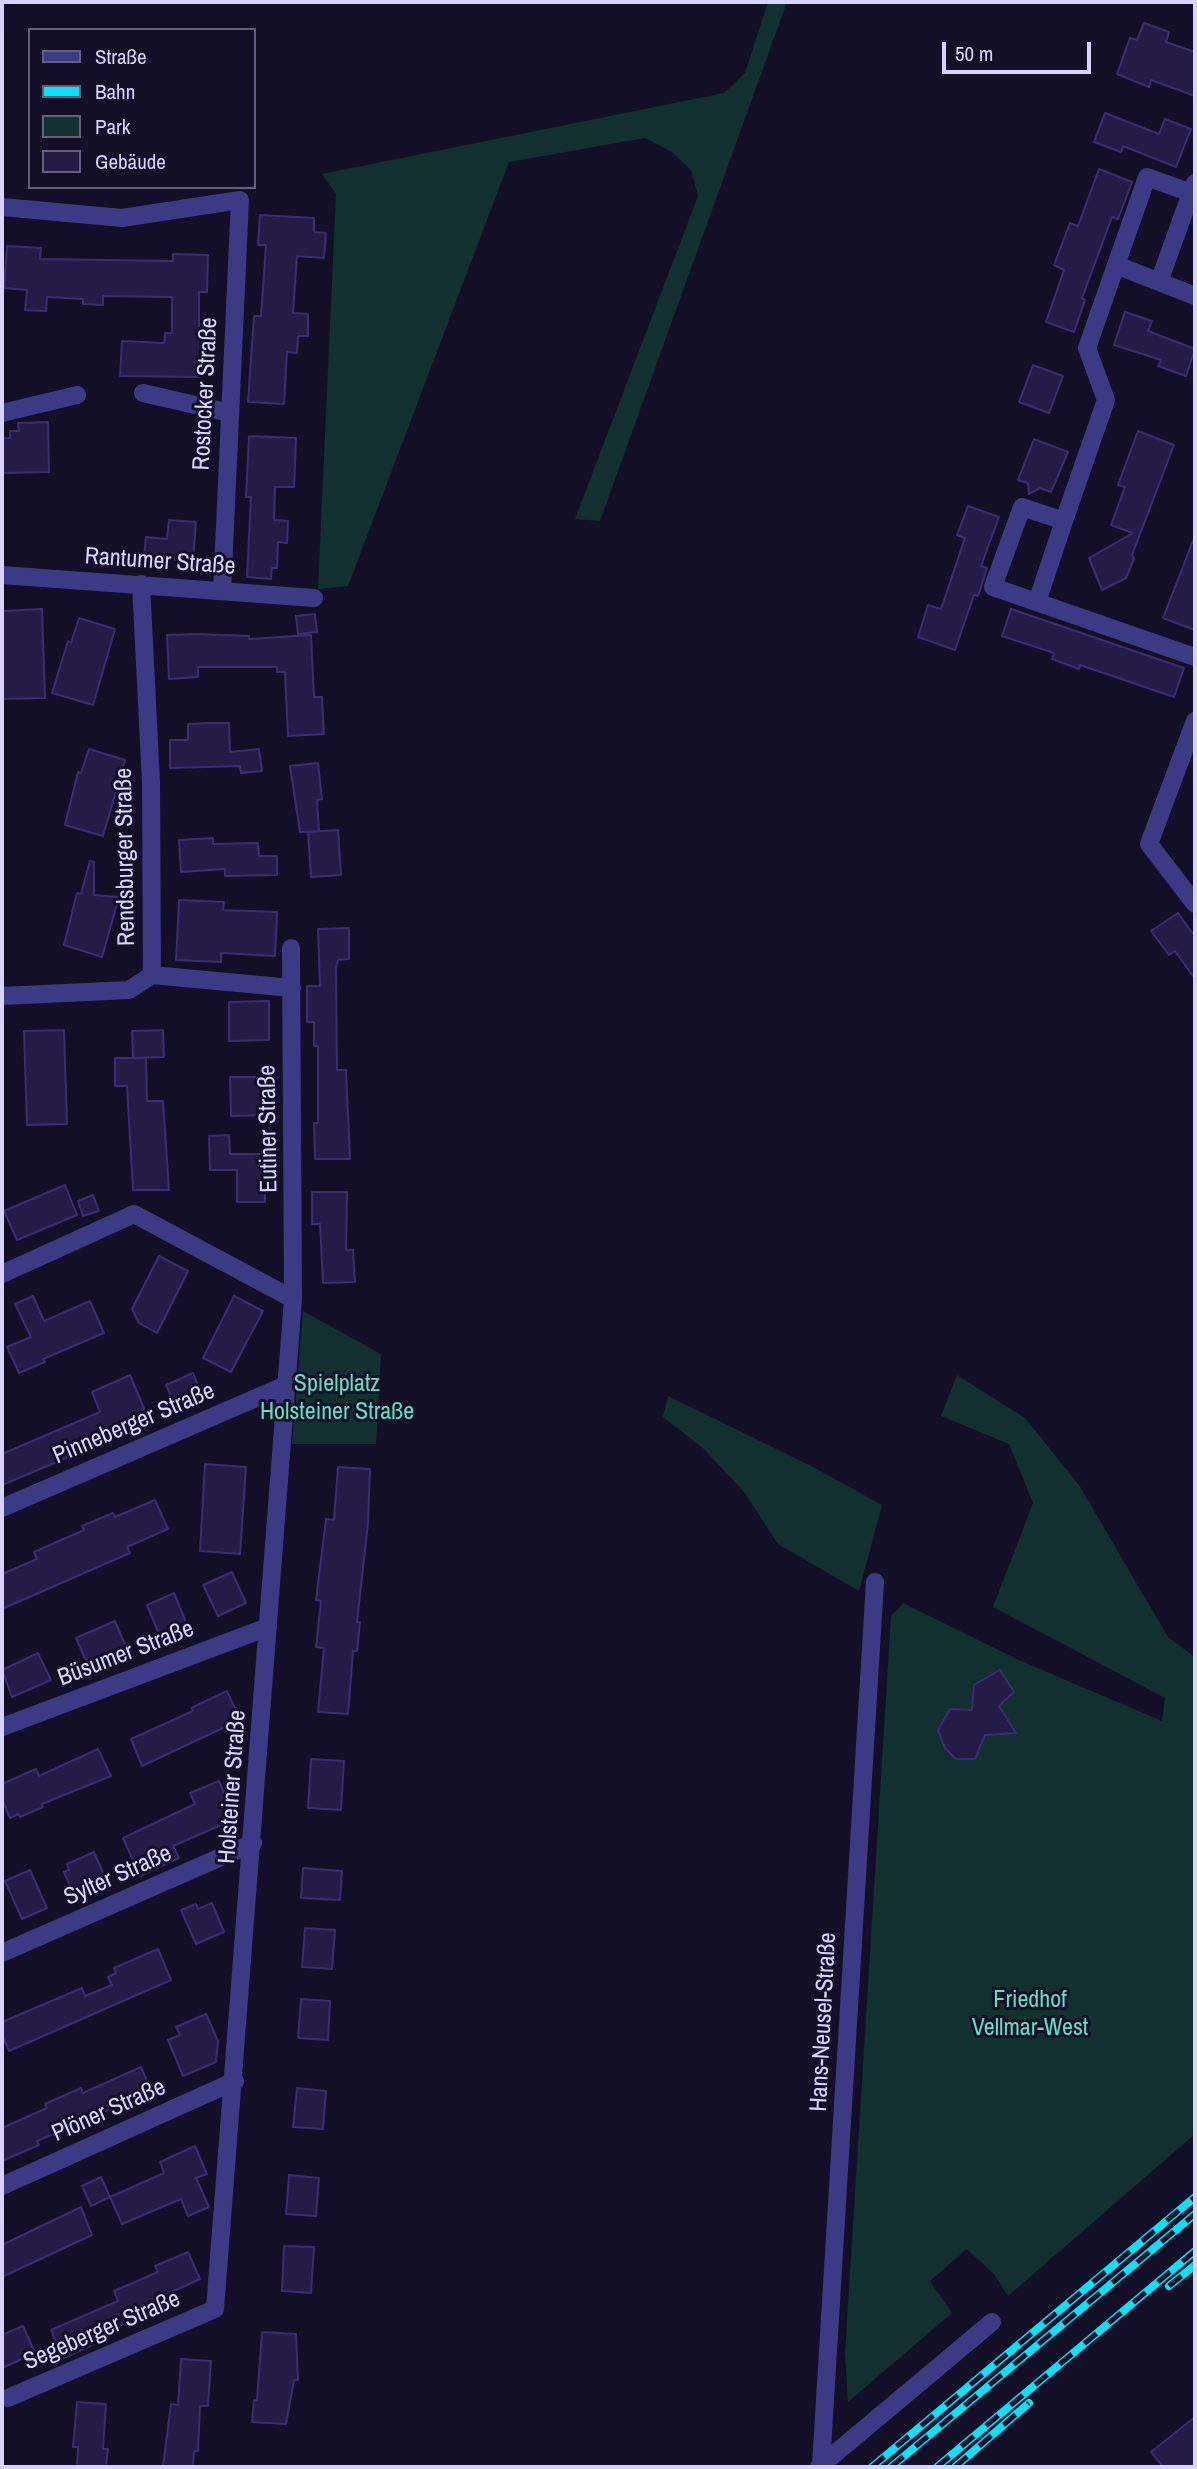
<!DOCTYPE html>
<meta charset="utf-8">
<style>
body{margin:0}
#map{position:relative;width:1197px;height:2469px;overflow:hidden;background:#130f26;font-family:"Archivo Narrow",sans-serif}
canvas{display:block}
.frame{position:absolute;inset:0;border:4px solid #d9d4ff;pointer-events:none}
.legend{position:absolute;left:28px;top:28px;width:228px;height:161px;box-sizing:border-box;background:#130f26;border:2px solid #625e7d;margin:0;padding:9px 12px;list-style:none;font-size:21px;color:#d9d4ff}
.legend li{display:flex;align-items:center;gap:14px;height:35px}
.legend b{width:35px;border:2px solid #625e7d}
.scale{position:absolute;left:942px;top:42px;width:149px;height:32px;box-sizing:border-box;border:4px solid #d9d4ff;border-top:0;padding-left:9px;font-size:21px;line-height:24px;white-space:nowrap;color:#d9d4ff;-webkit-text-stroke:5px #130f26;paint-order:stroke}
</style>
<div id="map">
<canvas width="1197" height="2469"></canvas>
<div class="frame"></div>
<ul class="legend">
<li><b style="height:9px;background:#3d3a85"></b>Straße</li>
<li><b style="height:9px;background:#00e5ff"></b>Bahn</li>
<li><b style="height:19px;background:#12302f"></b>Park</li>
<li><b style="height:19px;background:#241b47"></b>Gebäude</li>
</ul>
<div class="scale">50 m</div>
</div>
<script>
const context = document.querySelector('canvas').getContext('2d');
context.lineJoin = 'round';
function fill(path, color) {
  context.fillStyle = color;
  context.fill(path, 'evenodd');
}
function poly(rows) {
  const path = new Path2D();
  for (const r of rows) {
    path.moveTo(r[0], r[1]);
    for (let i = 2; i < r.length; i += 2) path.lineTo(r[i], r[i + 1]);
  }
  return path;
}
function strokePath(path, color, width, dash) {
  context.strokeStyle = color;
  context.lineWidth = width;
  context.lineCap = dash ? 'butt' : 'round';
  context.setLineDash(dash || []);
  context.stroke(path);
}
function write(font, color, halo, rows, align = 'center') {
  context.font = font + ' "Archivo Narrow",sans-serif';
  context.lineWidth = 6;
  context.setLineDash([]);
  context.textBaseline = 'middle';
  context.strokeStyle = halo;
  context.fillStyle = color;
  for (const [text, x, y, turn = 0] of rows) {
    context.save();
    context.translate(x, y);
    context.rotate((+turn || 0) * Math.PI / 180);
    context.textAlign = isNaN(turn) ? turn : align;
    if (halo) context.strokeText(text, 0, 0);
    context.fillText(text, 0, 0);
    context.restore();
  }
}
const green = poly([
 [768,2,787,2,600,521,575,519,698,196,691,170,672,152,645,138,509,162,348,586,318,589,336,194,322,174,724,93,745,73],
 [303,1311,381,1354,376,1444,292,1444],
 [957,1375,1025,1418,1079,1485,1168,1637,1195,1657,1195,2134,1008,2296,994,2274,967,2249,930,2281,952,2313,848,2402,845,2353,891,1616,903,1603,1021,1661,1162,1721,1165,1698,993,1607,1033,1503,1009,1444,941,1416],
 [668,1396,813,1467,882,1505,859,1591,778,1544,744,1492,704,1449,663,1417]
]);
const building = poly([
 [1144,23,1169,32,1166,42,1195,52,1195,96,1151,80,1149,87,1117,74,1130,38,1137,40,1144,23],
 [1105,113,1159,134,1165,119,1191,129,1176,167,1123,146,1121,152,1094,142,1105,113],
 [1099,169,1132,182,1118,219,1112,217,1082,298,1085,300,1074,332,1046,322,1064,270,1054,265,1070,223,1078,226,1099,169],
 [260,215,314,218,314,232,326,233,324,258,297,256,293,313,308,314,308,336,298,336,297,353,287,352,284,404,248,402,254,316,261,316,266,245,258,245,260,215],
 [7,246,41,248,40,259,173,261,173,254,208,255,207,292,199,292,199,334,203,334,201,377,120,376,122,341,164,343,165,333,172,333,172,297,103,296,103,305,83,304,83,299,47,297,46,311,25,310,27,290,4,288,7,246],
 [1125,312,1152,321,1148,331,1195,349,1186,376,1158,366,1161,360,1114,345,1125,312],
 [1033,365,1063,376,1049,413,1019,402,1033,365],
 [48,422,49,472,2,473,2,438,10,438,10,431,19,431,18,423,48,422],
 [1138,431,1174,445,1132,555,1134,559,1126,578,1102,590,1089,558,1133,533,1111,525,1125,487,1118,485,1138,431],
 [249,436,296,438,294,487,275,487,274,520,288,521,287,543,278,542,277,568,272,568,271,579,247,577,251,497,246,497,249,436],
 [1034,439,1068,452,1051,492,1040,488,1029,494,1028,483,1018,480,1034,439],
 [968,506,999,517,981,566,987,568,978,596,974,595,955,650,918,637,928,605,941,609,965,538,957,535,968,506],
 [169,520,196,522,193,561,144,557,146,537,167,539,169,520],
 [1194,538,1195,538,1195,630,1163,618,1194,538],
 [42,609,45,698,2,699,2,611,42,609],
 [1011,609,1184,668,1174,697,1080,665,1079,669,1052,659,1054,653,1002,636,1011,609],
 [315,614,317,632,298,634,296,616,315,614],
 [79,618,115,629,93,705,52,693,68,641,71,643,79,618],
 [196,634,249,636,249,639,311,635,314,697,322,697,324,734,288,736,285,672,277,672,277,667,198,667,198,677,169,679,167,635,196,634],
 [209,723,229,723,230,752,259,749,262,771,241,773,240,766,170,768,170,740,188,740,188,724,209,723],
 [89,749,125,760,103,836,65,825,78,772,81,773,89,749],
 [318,763,322,799,317,800,319,831,300,832,290,766,318,763],
 [338,830,341,875,311,877,308,832,338,830],
 [213,838,213,844,258,843,259,856,277,856,277,875,225,876,225,869,181,872,179,840,213,838],
 [90,861,94,862,94,895,119,897,102,957,64,945,77,893,81,894,90,861],
 [179,900,224,902,223,910,277,912,275,956,221,953,221,962,176,960,179,900],
 [1178,913,1195,937,1195,979,1175,951,1169,955,1151,931,1178,913],
 [349,928,349,959,338,960,336,968,337,1070,346,1070,350,1159,315,1159,314,1123,318,1123,318,1046,314,1046,314,1022,307,1022,307,986,320,986,318,929,349,928],
 [269,1001,269,1040,229,1041,229,1002,269,1001],
 [64,1030,67,1124,27,1125,24,1031,64,1030],
 [163,1030,164,1057,133,1058,132,1031,163,1030],
 [115,1058,146,1058,147,1101,163,1101,169,1190,133,1190,127,1086,115,1086,115,1058],
 [230,1077,270,1077,271,1115,231,1116,230,1077],
 [229,1135,230,1154,265,1154,265,1202,237,1202,237,1170,210,1170,209,1136,229,1135],
 [65,1185,77,1215,17,1240,4,1211,65,1185],
 [312,1192,347,1192,346,1250,353,1250,355,1282,323,1283,320,1224,312,1224,312,1192],
 [93,1195,99,1211,83,1216,78,1201,93,1195],
 [159,1256,188,1271,157,1333,139,1323,132,1309,159,1256],
 [33,1296,44,1321,90,1301,104,1333,43,1359,45,1362,19,1373,7,1347,31,1337,15,1304,33,1296],
 [234,1296,263,1311,231,1372,203,1358,234,1296],
 [193,1373,203,1398,177,1409,166,1385,193,1373],
 [130,1375,148,1418,88,1443,90,1448,2,1485,2,1454,100,1412,92,1392,130,1375],
 [205,1464,246,1467,240,1554,200,1551,205,1464],
 [338,1467,370,1469,368,1523,357,1622,360,1622,357,1651,353,1651,348,1714,318,1712,324,1648,316,1647,321,1601,316,1600,326,1519,334,1520,338,1467],
 [155,1500,168,1529,127,1547,130,1553,2,1609,2,1574,37,1559,34,1552,84,1530,82,1526,113,1513,115,1517,155,1500],
 [232,1572,246,1603,218,1616,203,1585,232,1572],
 [174,1593,188,1627,161,1639,147,1605,174,1593],
 [115,1621,129,1654,90,1670,76,1638,115,1621],
 [38,1653,51,1680,12,1697,2,1670,38,1653],
 [1000,1670,1014,1692,999,1706,1016,1733,985,1735,975,1759,956,1759,945,1748,938,1730,950,1709,972,1710,974,1685,1000,1670],
 [227,1691,240,1720,142,1766,131,1739,193,1711,191,1708,227,1691],
 [98,1749,111,1776,42,1804,43,1807,20,1817,18,1814,10,1818,2,1799,2,1784,36,1769,39,1776,98,1749],
 [311,1759,344,1761,341,1810,308,1808,311,1759],
 [219,1781,235,1819,173,1846,179,1858,140,1876,123,1838,195,1804,190,1793,219,1781],
 [94,1852,110,1889,77,1903,64,1872,69,1870,67,1864,94,1852],
 [303,1868,342,1871,340,1900,301,1898,303,1868],
 [30,1870,47,1908,22,1919,5,1881,30,1870],
 [212,1903,224,1932,196,1944,181,1910,196,1904,198,1909,212,1903],
 [305,1928,335,1930,332,1969,302,1967,305,1928],
 [158,1949,171,1980,9,2051,2,2034,2,2022,82,1988,85,1996,112,1985,108,1977,116,1973,114,1968,158,1949],
 [301,1999,330,2001,328,2040,298,2038,301,1999],
 [206,2014,218,2041,216,2062,183,2076,168,2040,180,2035,176,2027,206,2014],
 [141,2067,153,2095,119,2110,118,2106,37,2141,39,2145,2,2161,2,2128,47,2108,45,2104,81,2088,83,2093,141,2067],
 [297,2088,326,2091,323,2129,293,2127,297,2088],
 [195,2146,207,2174,196,2178,209,2207,188,2216,181,2199,122,2224,110,2197,164,2173,160,2162,195,2146],
 [289,2175,319,2178,316,2216,286,2214,289,2175],
 [101,2177,110,2197,91,2206,82,2186,101,2177],
 [81,2207,92,2235,2,2277,2,2245,81,2207],
 [284,2246,314,2247,311,2293,282,2291,284,2246],
 [188,2252,200,2279,150,2302,154,2311,96,2336,99,2342,63,2358,51,2330,118,2301,114,2291,158,2272,155,2266,188,2252],
 [23,2326,35,2353,2,2368,2,2335,23,2326],
 [262,2332,296,2334,298,2380,294,2380,286,2424,252,2422,254,2400,257,2400,262,2332],
 [181,2359,211,2361,208,2406,200,2406,198,2451,194,2451,193,2467,163,2467,171,2404,178,2405,181,2359],
 [77,2402,106,2404,103,2449,108,2449,106,2467,77,2467,78,2447,73,2447,77,2402],
 [1195,2417,1195,2467,1163,2467,1151,2452,1195,2417]
]);
const minor = poly([
 [1195,183,1191,193,1147,177,1116,265,1195,296],
 [2,207,122,218,240,200,222,591],
 [1116,265,1087,348,1106,400,1064,521,1022,507,993,587,1195,657],
 [1159,282,1191,193],
 [143,393,230,413],
 [2,413,77,395],
 [2,575,314,598],
 [1037,602,1064,521],
 [1195,721,1149,844,1195,904],
 [152,975,292,988],
 [2,996,129,990,152,975,151,782,141,584],
 [2,1274,134,1214,293,1299],
 [2,1508,286,1385],
 [2,1727,268,1627],
 [2,1953,253,1843],
 [2,2186,235,2081],
 [8,2398,215,2309,293,1299,291,948],
 [821,2465,875,1582],
 [819,2467,992,2322]
]);
const rail = poly([
 [1169,2286,1195,2265],
 [872,2467,1195,2197],
 [891,2467,1195,2214],
 [937,2467,1195,2251],
 [955,2467,1029,2403]
]);
const streetNames = [
 ["Rostocker Straße",206,394,-87],
 ["Rantumer Straße",160,562,4],
 ["Rendsburger Straße",126,857,-91],
 ["Eutiner Straße",269,1129,-91],
 ["Pinneberger Straße",134,1424,-23],
 ["Büsumer Straße",126,1654,-21],
 ["Holsteiner Straße",233,1787,-86],
 ["Sylter Straße",118,1876,-24],
 ["Hans-Neusel-Straße",824,2022,-87],
 ["Plöner Straße",109,2111,-24],
 ["Segeberger Straße",102,2331,-23]
];
const parkNames = [
 ["Spielplatz",337,1385],
 ["Holsteiner Straße",337,1413],
 ["Friedhof",1030,2001],
 ["Vellmar-West",1030,2029]
];
fill(green, '#12302f');
fill(building, '#241b47');
strokePath(building, '#3b2d73', 2);
strokePath(minor, '#3d3a85', 18);
strokePath(rail, '#00e5ff', 8);
strokePath(rail, '#130f26', 5, [16]);
write('24px', '#d9d4ff', '#130f26', streetNames);
write('24px', '#5fe0c0', '#130f26', parkNames);
</script>
